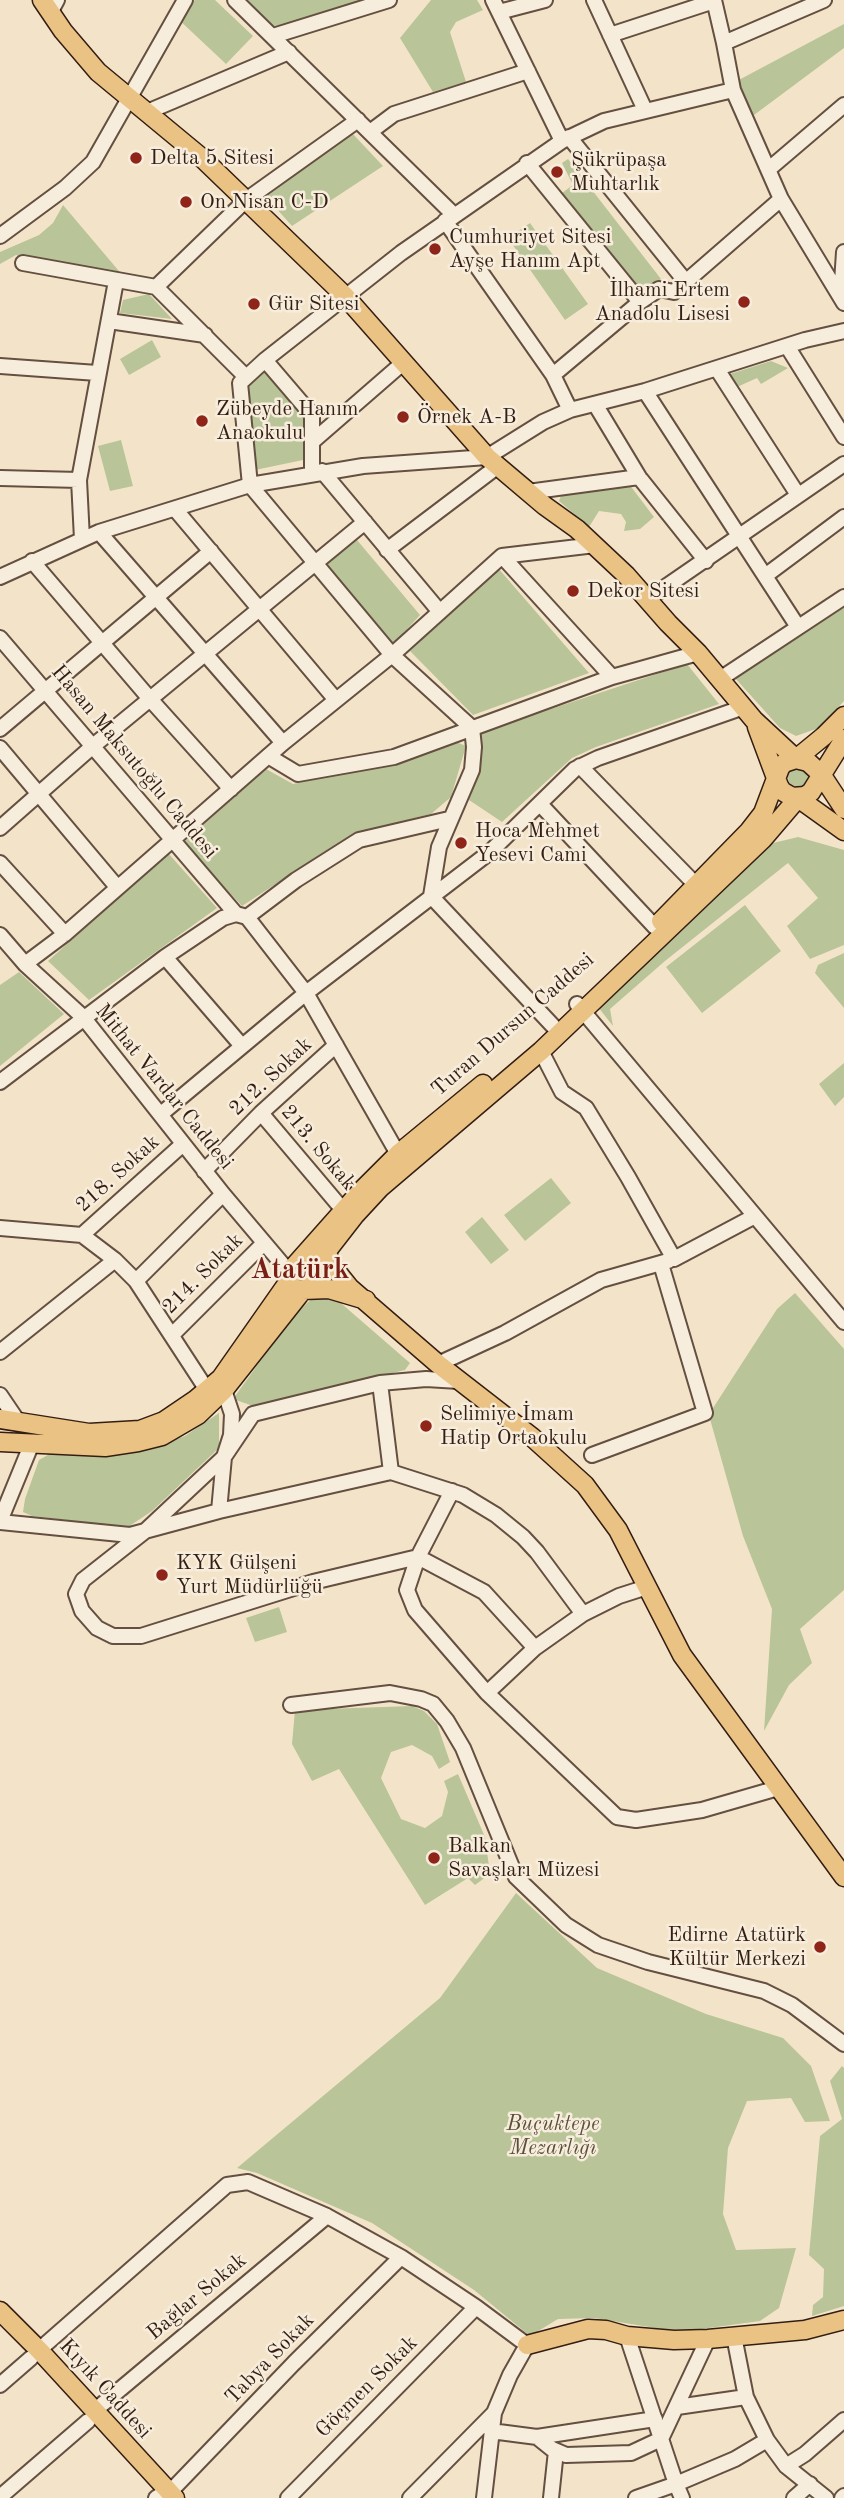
<!DOCTYPE html>
<meta charset="utf-8">
<style>
body{margin:0}
canvas{display:block;background:#f3e4c9}
</style>
<canvas width="844" height="2498"></canvas>
<script>
const context = document.querySelector('canvas').getContext('2d');
context.lineJoin = 'round';
function fill(path, color) {
  context.fillStyle = color;
  context.fill(path, 'evenodd');
}
function poly(rows) {
  const path = new Path2D();
  for (const r of rows) {
    if (r.length === 3) {
      path.moveTo(r[0] + r[2], r[1]);
      path.arc(r[0], r[1], r[2], 0, 2 * Math.PI);
      continue;
    }
    path.moveTo(r[0], r[1]);
    for (let i = 2; i < r.length; i += 2) path.lineTo(r[i], r[i + 1]);
  }
  return path;
}
function strokePath(path, color, width, dash) {
  context.strokeStyle = color;
  context.lineWidth = width;
  context.lineCap = dash ? 'butt' : 'round';
  context.setLineDash(dash || []);
  context.stroke(path);
}
function write(font, color, halo, rows, align = 'center') {
  context.font = font + ' "Old Standard TT",serif';
  context.lineWidth = 5;
  context.setLineDash([]);
  context.textBaseline = 'middle';
  context.strokeStyle = halo;
  context.fillStyle = color;
  for (const [text, x, y, turn = 0] of rows) {
    context.save();
    context.translate(x, y);
    context.rotate((+turn || 0) * Math.PI / 180);
    context.textAlign = isNaN(turn) ? turn : align;
    if (halo) context.strokeText(text, 0, 0);
    context.fillText(text, 0, 0);
    context.restore();
  }
}
const green = poly([
 [195,0,215,0,253,36,226,64,177,18],
 [246,0,361,0,288,25,272,26],
 [431,0,477,0,483,10,456,22,450,32,466,82,433,92,400,38],
 [844,24,844,48,750,118,735,82],
 [352,133,383,166,292,226,266,197],
 [568,159,661,279,640,294,562,193,573,185,562,163],
 [63,205,124,277,16,255,0,264,0,252,39,235,53,223],
 [530,223,588,304,565,320,508,238],
 [149,294,172,319,120,313,123,300],
 [152,340,161,357,129,375,120,359],
 [771,361,788,368,761,384,757,378,737,387,730,374],
 [263,367,305,415,303,460,255,470,245,384],
 [121,440,133,486,110,491,98,446],
 [629,484,654,517,640,529,624,531,626,522,621,514,599,511,589,527,559,501,565,486],
 [357,540,420,615,391,647,324,565],
 [498,568,589,673,473,715,410,651],
 [844,606,844,701,819,728,796,736,780,728,735,678],
 [687,664,719,704,596,747,572,758,502,822,466,798,478,733],
 [454,741,466,746,451,797,431,814,354,833,242,906,183,843,266,769,293,784,399,761],
 [799,777,11],
 [798,837,844,850,844,945,810,959,787,926,818,898,788,863,665,961,610,1009,613,1026,598,1007,765,845],
 [168,853,217,908,89,1000,48,961],
 [745,905,781,951,702,1013,666,967],
 [844,953,844,1008,815,973,818,965],
 [19,972,64,1014,0,1066,0,985],
 [844,1063,844,1097,835,1106,819,1084],
 [551,1178,571,1203,525,1241,504,1215],
 [482,1217,509,1250,491,1264,465,1232],
 [795,1293,844,1349,844,1590,800,1629,812,1663,789,1685,764,1731,772,1609,743,1536,710,1419,713,1408,777,1309],
 [313,1298,335,1298,410,1363,405,1370,253,1406,233,1399,294,1314],
 [219,1413,219,1448,152,1511,128,1527,32,1516,23,1512,25,1499,39,1460,53,1452,100,1457,149,1449,185,1436],
 [279,1607,287,1632,255,1642,246,1618],
 [412,1706,424,1711,437,1724,450,1762,439,1769,432,1756,412,1745,391,1752,381,1778,401,1819,425,1828,442,1816,448,1792,444,1781,458,1774,485,1837,490,1874,475,1885,468,1878,425,1905,339,1769,312,1781,292,1744,295,1710],
 [516,1893,597,1968,706,2014,783,2038,811,2066,830,2121,805,2122,791,2098,747,2101,728,2148,723,2214,736,2250,796,2248,779,2308,760,2321,680,2332,594,2318,558,2319,530,2336,474,2290,372,2223,257,2173,237,2168,440,1998],
 [842,2066,844,2068,844,2306,812,2316,813,2305,823,2297,824,2269,809,2255,820,2136,842,2119,830,2081]
]);
const minor = poly([
 [235,0,454,215],
 [493,0,562,141],
 [594,0,645,110],
 [714,0,724,43,733,90,781,199,844,303],
 [499,12,545,0],
 [50,13,57,0],
 [610,35,714,1],
 [273,36,389,0],
 [724,43,824,0],
 [147,112,289,52],
 [370,132,394,114,528,71],
 [569,137,686,282],
 [527,163,640,302],
 [769,169,844,105],
 [445,221,553,375,570,410],
 [0,236,65,188,93,162,185,0],
 [23,263,156,287,245,376],
 [156,287,246,200,358,120],
 [841,298,844,252],
 [109,321,205,335],
 [787,346,844,437],
 [265,360,312,415,312,473],
 [0,366,97,373],
 [717,369,798,495],
 [553,375,640,302,659,289,674,292,781,199],
 [645,391,798,627],
 [595,404,639,477,706,561],
 [312,442,404,362],
 [322,471,440,612],
 [0,478,79,480],
 [528,492,639,477],
 [175,509,336,700],
 [99,532,283,743],
 [82,539,79,480,116,281],
 [387,550,498,466],
 [502,556,612,677],
 [32,561,150,699,231,789],
 [765,576,844,517],
 [0,577,99,532,250,485,363,466,487,457,543,422,570,410,645,391,805,340,844,331],
 [648,599,844,464],
 [0,638,236,914],
 [720,679,844,597],
 [0,729,211,551],
 [0,748,117,887],
 [268,756,298,774,394,757,612,677,698,653],
 [580,766,696,885],
 [540,804,655,927],
 [0,828,93,746,365,522],
 [0,863,65,934],
 [431,896,439,847,472,770,474,747,472,728,392,655,250,485,240,383,265,360,401,253,562,141,604,121,733,90],
 [431,896,553,1026],
 [247,917,296,880,359,840,449,819],
 [0,935,25,964,83,1017,223,1194,289,1272],
 [165,957,242,1046],
 [25,964,65,934,283,743,392,655,502,556,595,545],
 [577,1004,844,1322],
 [541,1051,562,1092,586,1108,628,1177,674,1259,755,1216],
 [0,1082,165,957,223,918,236,914,247,917,306,993,398,1154],
 [261,1113,343,1210],
 [161,1114,306,993,490,852,575,769,598,758,744,707],
 [204,1171,261,1113,336,1045],
 [0,1228,82,1235,115,1260,136,1281,207,1390],
 [82,1235,183,1144],
 [136,1281,223,1194],
 [173,1334,263,1244],
 [0,1352,115,1260],
 [438,1364,505,1333,601,1280,668,1261],
 [459,1381,426,1379,380,1383,391,1472,463,1495,496,1515,523,1537,537,1552,583,1614],
 [380,1383,253,1414,224,1457,219,1511,391,1472],
 [224,1390,232,1414,231,1435,224,1457,144,1532,83,1580,76,1594,82,1611,97,1628,113,1636,141,1636,313,1582,418,1557],
 [0,1395,19,1423],
 [592,1455,705,1413,661,1264],
 [452,1491,418,1557,484,1592,535,1648,583,1614,619,1596,647,1587],
 [0,1521,32,1443],
 [0,1522,130,1535,219,1511],
 [418,1557,407,1590,415,1610,487,1693,617,1817,636,1820,702,1810,778,1788],
 [487,1693,535,1648],
 [291,1705,390,1693,421,1699,433,1704,447,1721,463,1748,516,1877,566,1925,598,1945,648,1962,764,1991,792,2005,844,2044],
 [627,2336,676,2484,682,2498],
 [734,2336,746,2397,767,2440,786,2466,826,2498],
 [39,2350,227,2185,248,2182,327,2216,401,2257,476,2307,527,2345,510,2375,494,2413,484,2498],
 [0,2385,31,2358],
 [677,2407,746,2397],
 [93,2412,327,2216],
 [491,2431,537,2437,552,2449,566,2455,631,2453,661,2439,708,2339],
 [537,2437,655,2419],
 [786,2466,805,2454,844,2420],
 [169,2493,294,2363,401,2257],
 [0,2497,88,2421],
 [156,2498,159,2496],
 [288,2498,476,2307],
 [410,2498,494,2413],
 [551,2498,556,2451],
 [636,2498,676,2484,735,2459,767,2440],
 [794,2498,810,2484],
 [842,2498,844,2496]
]);
const major = poly([
 [42,0,63,31,98,72,202,158,345,296,487,457,545,506,577,529,626,575,668,623,698,653,754,720,796,759,808,762,821,774,844,809],
 [757,727,779,786,782,791,792,797,805,796,811,792,844,739],
 [798,798,844,831],
 [661,921,749,831,763,813,780,768,784,763,796,759,824,736,844,716],
 [327,1251,330,1263,350,1288,438,1364,532,1437,585,1485,618,1530,682,1655,844,1877],
 [366,1300,329,1289,303,1290,294,1288,289,1281,289,1272,360,1192,398,1154,483,1084],
 [0,1419,89,1433,140,1430,164,1421,195,1400,221,1378,289,1281],
 [0,1442,105,1447,138,1442,162,1436,198,1415,224,1390,303,1290,311,1286,327,1251,355,1215,380,1188,541,1051,763,839,798,798],
 [0,2311,39,2350,175,2498],
 [527,2345,588,2329,606,2330,627,2336,674,2340,708,2339,805,2330,844,2320]
]);
const markers = [
 [136,158,7,"#8f2418"],
 [557,172,7,"#8f2418"],
 [186,202,7,"#8f2418"],
 [435,249,7,"#8f2418"],
 [744,302,7,"#8f2418"],
 [254,304,7,"#8f2418"],
 [403,417,7,"#8f2418"],
 [202,421,7,"#8f2418"],
 [573,591,7,"#8f2418"],
 [461,843,7,"#8f2418"],
 [426,1426,7,"#8f2418"],
 [162,1575,7,"#8f2418"],
 [434,1858,7,"#8f2418"],
 [820,1947,7,"#8f2418"]
];
const poiNames = [
 ["Delta 5 Sitesi",150,158],
 ["Şükrüpaşa",571,160],
 ["Muhtarlık",571,184],
 ["On Nisan C-D",200,202],
 ["Cumhuriyet Sitesi",449,237],
 ["Ayşe Hanım Apt",449,261],
 ["İlhami Ertem",730,290,"right"],
 ["Anadolu Lisesi",730,314,"right"],
 ["Gür Sitesi",268,304],
 ["Zübeyde Hanım",216,409],
 ["Anaokulu",216,433],
 ["Örnek A-B",417,417],
 ["Dekor Sitesi",587,591],
 ["Hoca Mehmet",475,831],
 ["Yesevi Cami",475,855],
 ["Selimiye İmam",440,1414],
 ["Hatip Ortaokulu",440,1438],
 ["KYK Gülşeni",176,1563],
 ["Yurt Müdürlüğü",176,1587],
 ["Balkan",448,1846],
 ["Savaşları Müzesi",448,1870],
 ["Edirne Atatürk",806,1935,"right"],
 ["Kültür Merkezi",806,1959,"right"]
];
const streetNames = [
 ["Hasan Maksutoğlu Caddesi",134,762,50],
 ["Turan Dursun Caddesi",513,1025,-41],
 ["212. Sokak",271,1077,-43],
 ["Mithat Vardar Caddesi",164,1087,51],
 ["213. Sokak",318,1148,50],
 ["218. Sokak",118,1174,-42],
 ["214. Sokak",203,1274,-45],
 ["Bağlar Sokak",197,2297,-40],
 ["Tabya Sokak",270,2359,-46],
 ["Göçmen Sokak",367,2387,-45],
 ["Kıyık Caddesi",105,2389,48]
];
const parkNames = [
 ["Buçuktepe",553,2124],
 ["Mezarlığı",553,2148]
];
const districtNames = [
 ["Atatürk",300,1271]
];
fill(green, '#b9c598');
strokePath(minor, '#644f40', 18);
strokePath(major, '#341d12', 21);
strokePath(minor, '#f7eddc', 14);
strokePath(major, '#eac284', 18);
for (const [x, y, r, color] of markers) {
  const dot = new Path2D();
  dot.arc(x, y, r, 0, 2 * Math.PI);
  context.fillStyle = color;
  context.fill(dot);
  strokePath(dot, '#f7eddc', 2.5);
}
write('21px', '#341d12', '#f7eddc', poiNames, 'left');
write('21px', '#341d12', '#f7eddc', streetNames);
write('italic 21px', '#5c4f3a', '#f7eddc', parkNames);
write('bold 28px', '#7a1f14', '#f7eddc', districtNames);
</script>
